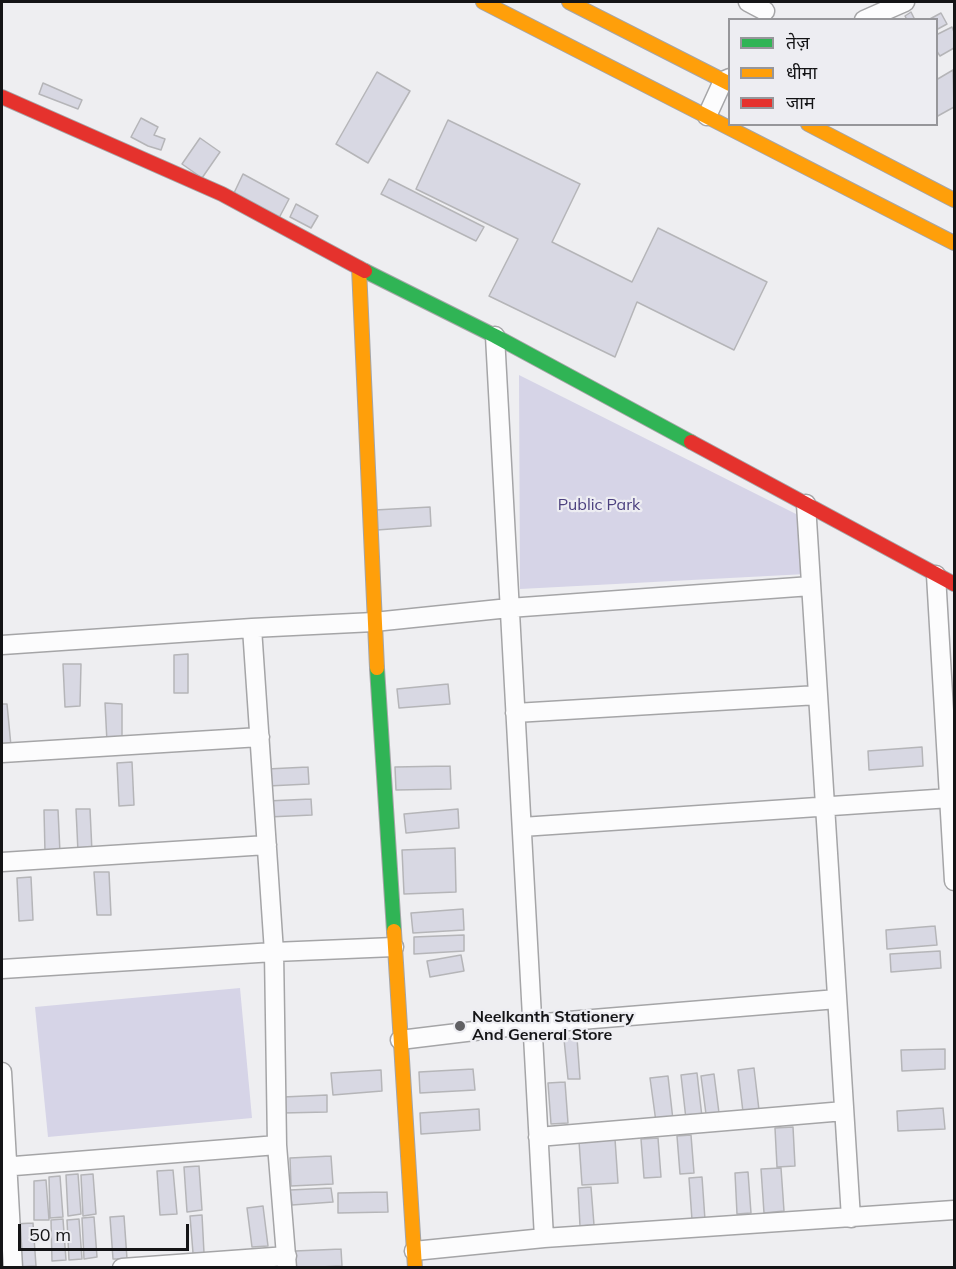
<!DOCTYPE html>
<meta charset="utf-8">
<style>
body{margin:0}
#map{position:relative;width:956px;height:1269px;overflow:hidden;background:#eeeef1;font-family:Mulish,"Noto Sans Devanagari",sans-serif}
canvas{display:block}
.frame{position:absolute;inset:0;border:3px solid #141416;pointer-events:none}
.legend{position:absolute;left:728px;top:18px;width:210px;height:108px;box-sizing:border-box;background:#ededf2;border:2px solid #96969a;margin:0;padding:8px 10px;list-style:none;font-size:18px;color:#141416}
.legend li{display:flex;align-items:center;gap:12px;height:30px}
.legend b{width:30px;border:2px solid #96969a}
.scale{position:absolute;left:18px;top:1224px;width:171px;height:27px;box-sizing:border-box;border:3px solid #141416;border-top:0;padding-left:8px;font-size:18px;line-height:21px;white-space:nowrap;color:#141416;-webkit-text-stroke:4px #ededf2;paint-order:stroke}
</style>
<div id="map">
<canvas width="956" height="1269"></canvas>
<div class="frame"></div>
<ul class="legend">
<li><b style="height:8px;background:#30b455"></b>तेज़</li>
<li><b style="height:8px;background:#ff9f0a"></b>धीमा</li>
<li><b style="height:8px;background:#e5322d"></b>जाम</li>
</ul>
<div class="scale">50 m</div>
</div>
<script>
const context = document.querySelector('canvas').getContext('2d');
context.lineJoin = 'round';
function fill(path, color) {
  context.fillStyle = color;
  context.fill(path, 'evenodd');
}
function poly(rows) {
  const path = new Path2D();
  for (const r of rows) {
    path.moveTo(r[0], r[1]);
    for (let i = 2; i < r.length; i += 2) path.lineTo(r[i], r[i + 1]);
  }
  return path;
}
function strokePath(path, color, width, dash) {
  context.strokeStyle = color;
  context.lineWidth = width;
  context.lineCap = dash ? 'butt' : 'round';
  context.setLineDash(dash || []);
  context.stroke(path);
}
function write(font, color, halo, rows, align = 'center') {
  context.font = font + ' Mulish,sans-serif';
  context.lineWidth = 4.5;
  context.setLineDash([]);
  context.textBaseline = 'middle';
  context.strokeStyle = halo;
  context.fillStyle = color;
  for (const [text, x, y, turn = 0] of rows) {
    context.save();
    context.translate(x, y);
    context.rotate((+turn || 0) * Math.PI / 180);
    context.textAlign = isNaN(turn) ? turn : align;
    if (halo) context.strokeText(text, 0, 0);
    context.fillText(text, 0, 0);
    context.restore();
  }
}
const green = poly([
 [519,375,798,515,806,574,520,589],
 [240,988,252,1118,48,1137,35,1007]
]);
const building = poly([
 [911,12,915,20,907,20,905,16,911,12],
 [941,13,947,24,936,30,936,20,928,20,941,13],
 [952,27,954,32,954,48,940,56,936,50,936,35,952,27],
 [953,70,954,107,936,117,936,80,953,70],
 [377,72,410,91,368,163,336,144,377,72],
 [43,83,82,100,78,109,39,94,43,83],
 [141,118,158,127,154,135,165,139,161,150,148,146,131,137,141,118],
 [448,120,580,184,552,242,632,282,658,228,767,282,734,350,637,302,615,357,489,296,518,239,416,189,448,120],
 [200,138,220,152,202,178,182,164,200,138],
 [243,174,289,199,279,218,234,193,243,174],
 [389,179,484,227,476,241,381,194,389,179],
 [296,204,318,216,311,228,290,217,296,204],
 [430,507,431,526,377,530,375,510,430,507],
 [188,654,188,693,174,693,174,655,188,654],
 [63,664,81,664,80,706,65,707,63,664],
 [448,684,450,704,399,708,397,689,448,684],
 [105,703,122,704,122,741,107,742,105,703],
 [2,704,7,704,11,746,2,747,2,704],
 [922,747,923,766,869,770,868,751,922,747],
 [132,762,134,805,119,806,117,763,132,762],
 [450,766,451,789,396,790,395,767,450,766],
 [308,767,309,784,268,786,267,769,308,767],
 [311,799,312,815,268,817,267,801,311,799],
 [76,809,90,809,92,852,78,852,76,809],
 [458,809,459,828,406,833,404,814,458,809],
 [44,810,58,810,60,853,45,853,44,810],
 [455,848,456,892,404,894,402,850,455,848],
 [94,872,109,872,111,915,97,915,94,872],
 [31,877,33,920,19,921,17,878,31,877],
 [463,909,464,930,413,933,411,913,463,909],
 [935,926,937,945,887,949,886,930,935,926],
 [464,935,464,951,414,954,414,937,464,935],
 [940,951,941,968,891,972,890,954,940,951],
 [461,955,464,971,430,977,427,961,461,955],
 [577,1038,580,1079,568,1079,564,1039,577,1038],
 [945,1049,945,1069,902,1071,901,1050,945,1049],
 [754,1068,759,1110,743,1112,738,1070,754,1068],
 [473,1069,475,1090,420,1093,419,1072,473,1069],
 [381,1070,382,1091,333,1095,331,1073,381,1070],
 [697,1073,702,1117,686,1119,681,1075,697,1073],
 [714,1074,719,1113,706,1114,701,1076,714,1074],
 [668,1076,673,1120,656,1122,650,1078,668,1076],
 [565,1082,568,1123,551,1124,548,1083,565,1082],
 [327,1095,327,1112,283,1113,283,1097,327,1095],
 [943,1108,945,1129,898,1131,897,1111,943,1108],
 [479,1109,480,1130,421,1134,420,1113,479,1109],
 [793,1127,795,1166,777,1167,775,1128,793,1127],
 [691,1135,694,1173,680,1174,677,1136,691,1135],
 [658,1138,661,1177,644,1178,641,1139,658,1138],
 [615,1139,618,1183,582,1185,579,1141,615,1139],
 [331,1156,333,1184,291,1186,290,1158,331,1156],
 [199,1166,202,1210,187,1212,184,1167,199,1166],
 [781,1168,784,1211,764,1213,761,1169,781,1168],
 [173,1170,177,1214,160,1215,157,1171,173,1170],
 [748,1172,751,1213,737,1214,735,1173,748,1172],
 [78,1174,81,1214,68,1216,66,1175,78,1174],
 [93,1174,96,1214,83,1216,81,1175,93,1174],
 [60,1176,63,1217,50,1218,49,1177,60,1176],
 [702,1177,705,1220,692,1220,689,1178,702,1177],
 [46,1180,49,1220,34,1220,34,1181,46,1180],
 [591,1187,594,1225,580,1226,578,1188,591,1187],
 [331,1188,333,1202,292,1205,290,1190,331,1188],
 [387,1192,388,1212,338,1213,338,1193,387,1192],
 [263,1206,268,1246,252,1247,247,1208,263,1206],
 [202,1215,204,1253,193,1253,190,1216,202,1215],
 [124,1216,127,1259,113,1259,110,1217,124,1216],
 [94,1217,97,1257,84,1259,82,1218,94,1217],
 [63,1219,66,1260,52,1261,51,1220,63,1219],
 [79,1219,82,1259,69,1260,67,1220,79,1219],
 [33,1223,36,1266,17,1267,14,1224,33,1223],
 [341,1249,342,1266,296,1268,295,1251,341,1249]
]);
const street = poly([
 [748,2,765,11],
 [864,20,905,2],
 [707,116,723,81,730,78],
 [495,336,544,1238],
 [806,504,851,1218],
 [936,575,954,881],
 [252,628,274,952,277,1145,287,1268],
 [2,645,252,628,374,622,509,608,811,586],
 [515,713,818,695],
 [2,753,260,737],
 [522,827,950,798],
 [2,862,267,845],
 [2,969,274,952,394,947],
 [400,1040,532,1024,837,999],
 [2,1072,13,1268],
 [538,1137,844,1111],
 [2,1167,277,1145],
 [414,1251,544,1238,954,1210],
 [122,1268,287,1256]
]);
const fast = poly([
 [365,271,495,336,691,442],
 [377,668,394,931]
]);
const slow = poly([
 [483,2,954,243],
 [569,2,730,84],
 [808,124,954,200],
 [359,268,377,668],
 [394,931,415,1268]
]);
const jam = poly([
 [2,97,222,194,365,271],
 [691,442,954,584]
]);
const markers = [
 [460,1026,6,"#606063"]
];
const parkNames = [
 ["Public Park",599,505]
];
const poiNames = [
 ["Neelkanth Stationery",472,1017],
 ["And General Store",472,1035]
];
fill(green, '#d6d4e7');
fill(building, '#d8d8e3');
strokePath(building, '#b5b5b8', 1.5);
strokePath(street, '#a5a5a7', 21);
strokePath(fast, '#a5a5a7', 16);
strokePath(slow, '#a5a5a7', 16);
strokePath(jam, '#a5a5a7', 16);
strokePath(street, '#fcfcfd', 18);
strokePath(fast, '#30b455', 14);
strokePath(slow, '#ff9f0a', 14);
strokePath(jam, '#e5322d', 14);
for (const [x, y, r, color] of markers) {
  const dot = new Path2D();
  dot.arc(x, y, r, 0, 2 * Math.PI);
  context.fillStyle = color;
  context.fill(dot);
  strokePath(dot, '#ededf2', 2);
}
write('16px', '#4c417f', '#ededf2', parkNames);
write('bold 16px', '#141416', '#ededf2', poiNames, 'left');
</script>
